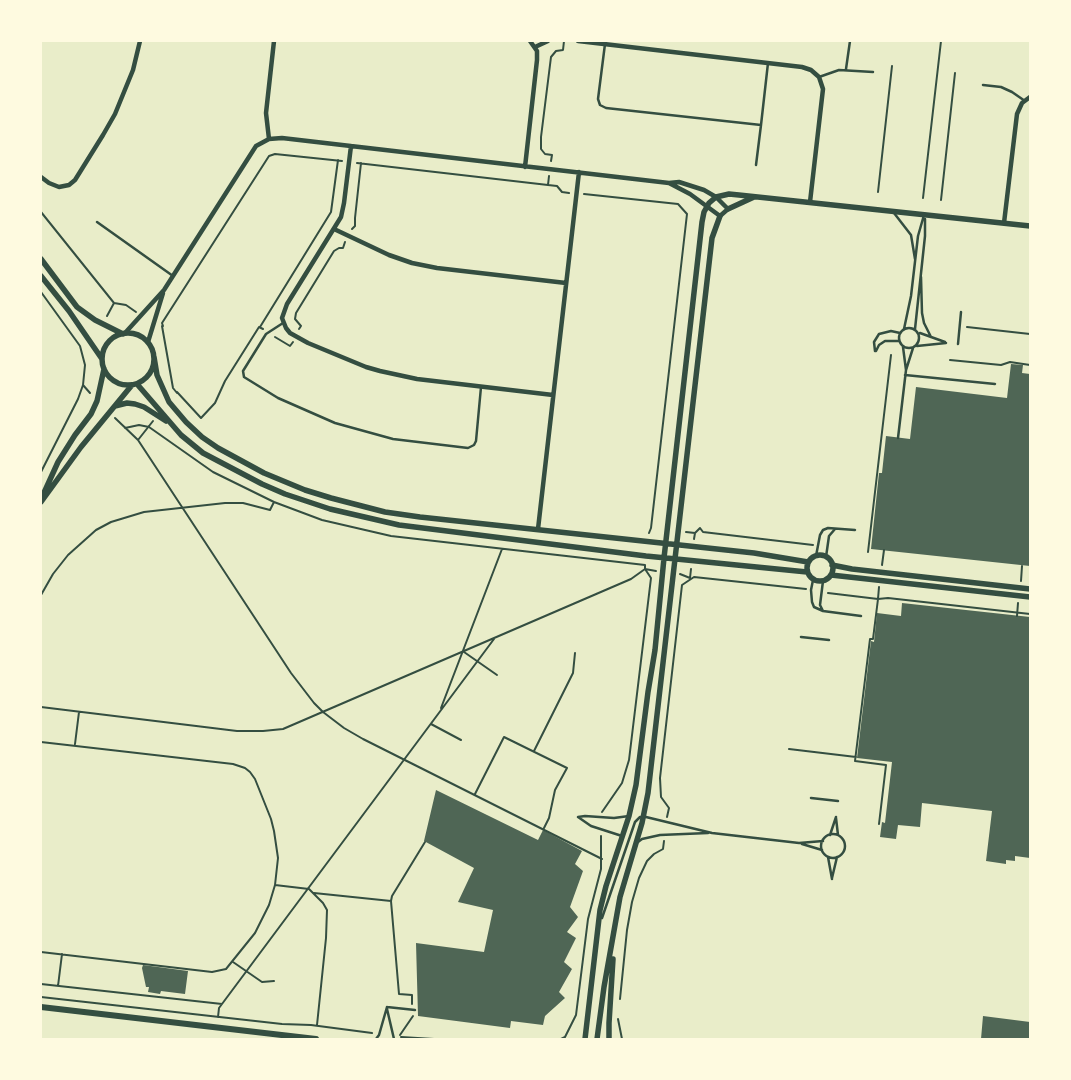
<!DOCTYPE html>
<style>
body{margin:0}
#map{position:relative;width:1071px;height:1080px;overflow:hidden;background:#e9edc9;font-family:"Nunito Sans",sans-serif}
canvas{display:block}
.frame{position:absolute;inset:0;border:42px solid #fefae0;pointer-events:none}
</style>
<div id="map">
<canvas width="1071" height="1080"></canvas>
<div class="frame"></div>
</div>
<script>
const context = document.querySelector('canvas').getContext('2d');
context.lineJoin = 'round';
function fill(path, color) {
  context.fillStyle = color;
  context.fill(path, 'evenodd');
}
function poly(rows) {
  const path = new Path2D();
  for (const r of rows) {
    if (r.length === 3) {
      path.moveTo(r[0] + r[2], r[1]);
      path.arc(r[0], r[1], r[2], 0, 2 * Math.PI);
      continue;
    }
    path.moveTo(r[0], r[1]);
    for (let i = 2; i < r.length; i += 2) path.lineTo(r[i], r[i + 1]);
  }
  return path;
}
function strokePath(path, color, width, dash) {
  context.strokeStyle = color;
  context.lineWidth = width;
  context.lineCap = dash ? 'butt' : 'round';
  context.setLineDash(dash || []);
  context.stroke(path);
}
const building = poly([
 [1011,364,1023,365,1022,373,1030,374,1030,566,871,549,879,473,882,473,886,436,910,439,916,387,1007,398],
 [902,603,1030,617,1030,858,1015,856,1015,861,1006,860,1006,864,986,861,992,811,922,803,920,827,898,825,896,839,880,837,882,822,885,823,892,762,857,758,871,641,874,642,877,613,901,616],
 [436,790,538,840,543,830,582,851,575,864,583,871,570,907,578,917,567,932,576,938,564,962,572,969,559,992,565,998,545,1016,543,1025,511,1021,510,1028,418,1016,416,943,484,952,493,910,458,902,474,868,424,841],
 [143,965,188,971,185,994,161,991,160,994,148,992,149,987,146,987,142,968],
 [983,1016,1030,1022,1030,1039,981,1039]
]);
const path = poly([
 [551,161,552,155,545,154,541,149,541,137,551,57,556,51,563,50,564,41],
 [357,163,548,185],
 [549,176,548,185,557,186,562,192,569,193],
 [878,192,892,66],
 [584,194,678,204,687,214,651,528,649,533],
 [923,198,941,41],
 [941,200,955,73],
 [41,212,114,303,126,305,136,312],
 [352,229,355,226,355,218,361,163],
 [41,292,80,346,85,365,83,385,90,393],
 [107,316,114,303],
 [162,326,173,388,177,393],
 [163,326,162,323,269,156,275,154,342,161],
 [260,327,331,212,338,160],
 [967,327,1030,334],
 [299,329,301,326,295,319,296,313,334,251,339,248,343,248,345,242],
 [275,337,290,346,293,342],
 [950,360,1001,365,1010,362,1030,365],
 [177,392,201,418,215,403,225,381,259,327,263,329],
 [115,418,138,440,291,673,314,703,323,712,344,728,363,739,602,859],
 [125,428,139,425,149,427,213,472,274,502,322,520,391,536,645,565,645,569,651,578,629,760,622,783,602,812],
 [138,440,153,421],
 [41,472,78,399,83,385],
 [686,532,695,533,700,528,703,532,813,545],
 [694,539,695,533],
 [868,552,891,355],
 [882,565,884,550],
 [680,574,690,578,691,569],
 [1021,581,1022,566],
 [879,587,878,599,888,598,1030,614],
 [828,593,878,599,873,639,870,639,855,761,886,765,879,824],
 [41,595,53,574,68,555,96,530,111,522,144,512,225,503,243,503,270,510,274,502],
 [1017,616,1018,603],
 [464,652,497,675],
 [41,707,237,731,263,731,283,729,631,579,645,569,656,571],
 [441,708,502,549],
 [431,724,461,740],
 [41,742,233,764,245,768,250,772,255,779,271,819,274,831,278,858,275,885,269,905,255,933,226,969,212,972,41,952],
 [75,744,79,712],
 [789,749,856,757],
 [534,751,573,673,575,653],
 [475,794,504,737,567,768,555,790,549,818,544,828],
 [667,817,669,808,661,797,660,778,682,585,694,577,806,589],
 [275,885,309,889,323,903,327,910,326,938,317,1025],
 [314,893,391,901,399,994,412,995,412,1004],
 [391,901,392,896,425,842],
 [233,962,262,982,274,981],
 [41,984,222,1004],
 [58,986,62,954],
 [41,997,282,1024,311,1025,372,1033],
 [620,999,627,930,632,902,639,878,647,861,654,854,663,849,664,841],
 [218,1017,219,1008,494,639],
 [618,1019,622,1039],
 [400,1035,413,1016],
 [401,1037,434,1039],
 [561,1039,565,1037,576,1015,588,919,601,869,601,836]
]);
const service = poly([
 [605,44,598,99,600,105,606,108,761,125,768,63],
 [846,69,850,41],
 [819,77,839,70,873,72],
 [983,85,1001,87,1012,92,1025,101],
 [756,165,761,125],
 [894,213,911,235,915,259],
 [97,222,173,276],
 [921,277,922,313,924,323,931,337],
 [283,323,266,334,243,371,244,377,278,398,335,423,393,439,468,448,474,445,476,441,481,387],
 [909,338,10],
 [904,329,911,296,918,236,924,215],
 [915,329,925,236,925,219],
 [920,333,945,342],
 [958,344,961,312],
 [917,346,946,343],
 [903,347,906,370,913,348],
 [875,351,874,342,879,334,891,331,900,333],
 [876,351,879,345,885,341,899,341],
 [905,375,995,384],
 [898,438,906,370],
 [816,556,820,535,823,530,828,528,855,530],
 [826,557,829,536,835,529],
 [813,580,811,590,812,602,814,607,823,611,861,616],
 [823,611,820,605,823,581],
 [801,637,829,640],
 [811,798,838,801],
 [578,817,585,816,614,818,629,816],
 [578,817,591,826,622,836],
 [836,818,838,835],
 [833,846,12],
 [830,835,836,817],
 [638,842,642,839,660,835,708,833],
 [802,844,822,850],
 [828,857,832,879],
 [832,878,837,857],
 [602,918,635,822,640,817,646,817,712,833,799,843,823,841],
 [387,1007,415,1010],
 [387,1009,394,1039],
 [376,1039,379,1035,387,1007]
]);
const minor = poly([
 [578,41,802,67,811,70,819,77,823,89,810,202],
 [535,47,548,41],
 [269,139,266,113,274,41],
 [351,146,344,203,341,217,287,304,282,318,286,328,290,333,308,343,366,367,380,371,417,379,553,395],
 [525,167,537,60,537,51,530,41],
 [41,177,49,183,59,187,69,185,75,180,103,135,115,114,133,70,140,41],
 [1004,223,1017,114,1022,103,1030,97],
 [334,229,389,255,412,263,437,268,566,283],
 [125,333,164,290,256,146,269,139,282,138,669,183,679,182,704,190,716,197,728,209,720,216,690,194,669,183],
 [148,342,163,293],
 [538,529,579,172]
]);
const tertiary = poly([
 [728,209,754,197],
 [41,259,77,307,95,320,123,334],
 [41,276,69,311,102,359],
 [128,359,26],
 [154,357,157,375,169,402,186,422,202,437,218,448,264,473,305,490,331,498,385,512,420,517,754,553,808,562],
 [137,384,181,435,203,453,262,484,285,494,330,509,399,525,646,556,807,572],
 [115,406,127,403,135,404,144,407,166,421],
 [43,495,58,462,75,435,91,414,97,401,104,369],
 [41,502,81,447,132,385],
 [820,568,13],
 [832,565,852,569,1030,589],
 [831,575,1030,597],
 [585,1039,600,910,606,886,629,816,636,785,648,692,655,650,664,558,702,222,704,212,709,203,716,197,729,194,739,195,1030,226],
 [597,1039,604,987,620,897,642,823,648,793,712,238,720,216],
 [609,1039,609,1023,613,959]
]);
const secondary = poly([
 [41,1007,316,1039]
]);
fill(building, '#4f6655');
strokePath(path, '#344e41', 2);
strokePath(service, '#344e41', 2.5);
strokePath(minor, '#344e41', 4.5);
strokePath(tertiary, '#344e41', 5.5);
strokePath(secondary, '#344e41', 6);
</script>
